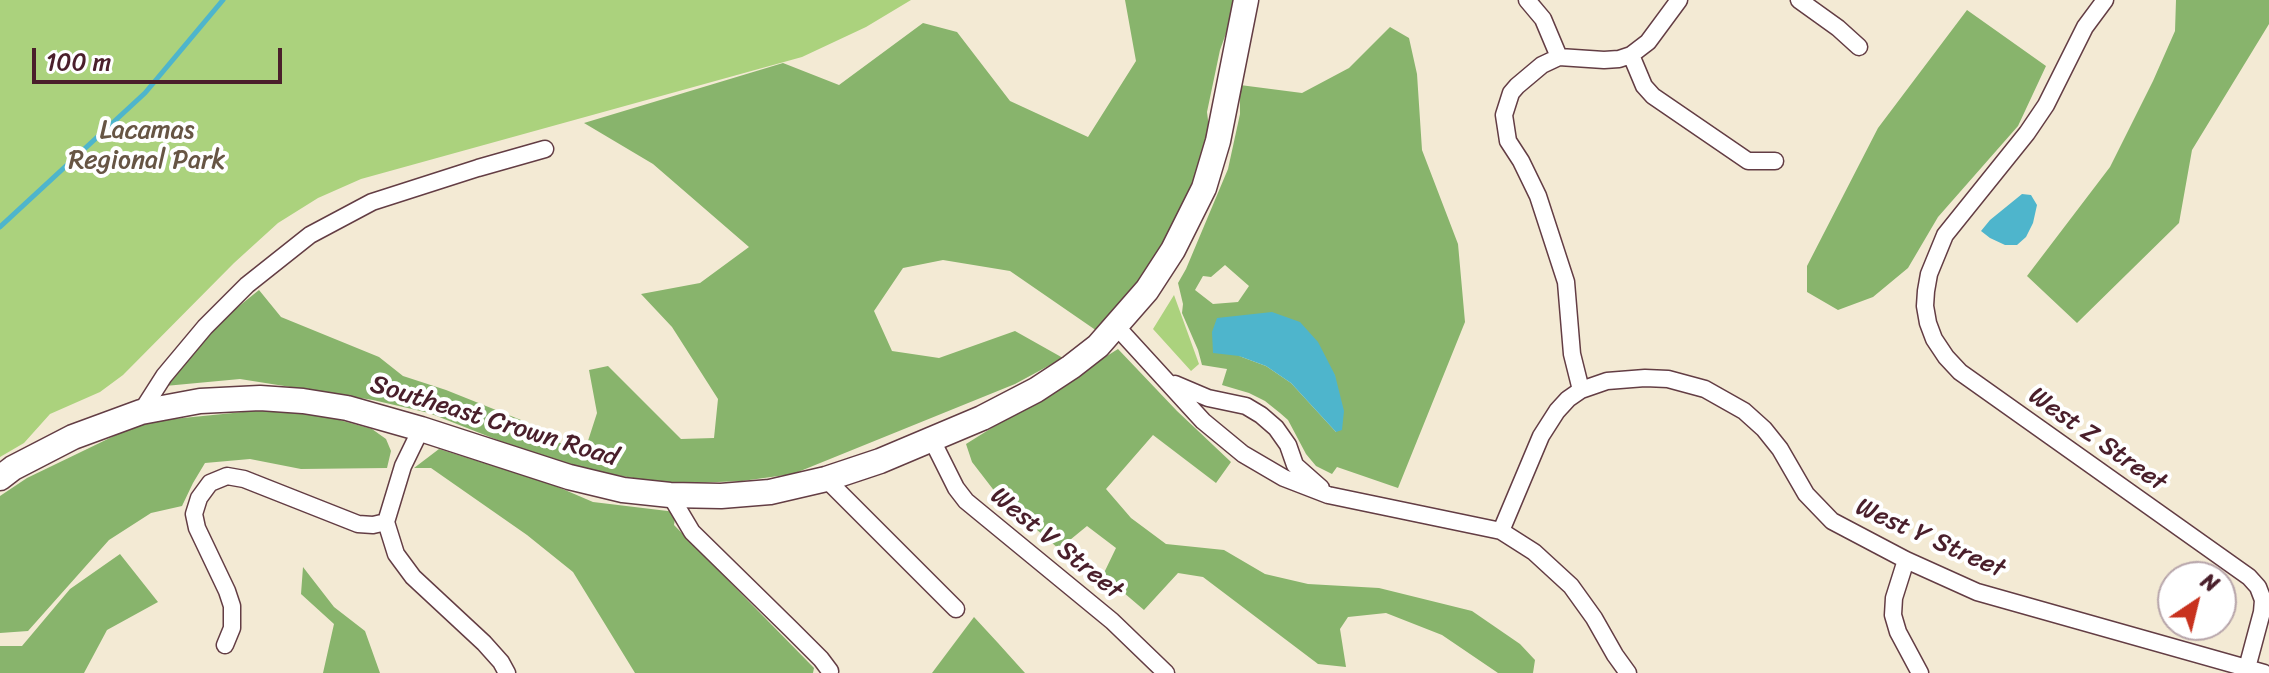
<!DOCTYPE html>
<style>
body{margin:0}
#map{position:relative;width:2269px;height:673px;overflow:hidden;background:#f3ead4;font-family:Sriracha,sans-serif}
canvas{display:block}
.north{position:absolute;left:2157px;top:561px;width:80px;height:80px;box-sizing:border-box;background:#fff;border:2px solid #b7a5aa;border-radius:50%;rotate:35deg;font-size:22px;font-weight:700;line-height:32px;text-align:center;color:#4a1f2b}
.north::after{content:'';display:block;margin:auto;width:28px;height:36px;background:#c8321e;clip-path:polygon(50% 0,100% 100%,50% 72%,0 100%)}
.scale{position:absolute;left:32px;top:48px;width:250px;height:36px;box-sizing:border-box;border:4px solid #4a1f2b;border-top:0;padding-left:10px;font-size:24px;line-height:28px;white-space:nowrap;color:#4a1f2b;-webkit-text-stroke:6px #fff;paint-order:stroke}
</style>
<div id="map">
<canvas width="2269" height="673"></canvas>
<div class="north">N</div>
<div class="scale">100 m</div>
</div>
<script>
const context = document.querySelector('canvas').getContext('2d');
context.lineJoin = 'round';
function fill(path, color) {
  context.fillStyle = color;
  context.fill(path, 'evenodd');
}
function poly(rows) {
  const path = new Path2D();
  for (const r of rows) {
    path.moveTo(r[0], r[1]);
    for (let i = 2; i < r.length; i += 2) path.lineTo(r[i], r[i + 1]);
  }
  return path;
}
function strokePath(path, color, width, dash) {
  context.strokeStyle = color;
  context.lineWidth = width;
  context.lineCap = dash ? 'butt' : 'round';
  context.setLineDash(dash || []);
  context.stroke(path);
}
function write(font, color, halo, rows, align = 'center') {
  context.font = font + ' Sriracha,sans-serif';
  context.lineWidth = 8;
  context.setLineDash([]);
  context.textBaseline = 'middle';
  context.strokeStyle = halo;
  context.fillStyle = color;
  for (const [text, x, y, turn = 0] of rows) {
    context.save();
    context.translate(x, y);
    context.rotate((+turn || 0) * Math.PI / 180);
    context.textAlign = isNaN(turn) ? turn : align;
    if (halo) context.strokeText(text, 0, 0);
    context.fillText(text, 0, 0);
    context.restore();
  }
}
const green = poly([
 [0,0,911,0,866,27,802,57,361,179,318,198,278,223,234,263,123,375,100,392,50,414,24,443,0,457],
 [1174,295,1199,364,1191,371,1153,329]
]);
const forest = poly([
 [1125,0,1238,0,1220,50,1207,112,1210,136,1183,214,1140,283,1097,331,1010,271,943,260,903,268,874,311,892,351,939,358,1015,331,1063,358,1015,384,793,474,742,481,669,484,550,464,500,441,429,413,373,400,240,379,165,386,218,323,259,290,281,317,379,357,403,376,446,390,526,422,560,443,587,444,597,413,589,370,608,366,681,439,714,438,718,399,672,327,641,294,700,283,749,247,653,164,584,123,783,63,839,85,923,23,957,32,1010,101,1088,137,1136,61],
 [2176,0,2269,0,2269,24,2192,150,2179,223,2077,323,2027,276,2110,167,2153,81,2175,31],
 [1967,10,2046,66,2018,126,1938,217,1908,268,1873,297,1838,310,1807,292,1807,266,1878,128],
 [1390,27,1409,38,1417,74,1422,150,1458,244,1465,322,1398,488,1337,467,1332,474,1316,466,1306,454,1288,420,1280,413,1265,401,1249,393,1222,385,1227,369,1202,365,1198,350,1182,313,1183,304,1178,283,1186,269,1228,169,1240,114,1240,85,1302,93,1349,68],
 [1225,265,1249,286,1238,302,1213,304,1195,290,1203,276,1211,277],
 [1239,356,1335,375,1336,432,1291,383,1266,366],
 [1118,349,1177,411,1231,462,1216,483,1153,435,1106,489,1131,518,1166,544,1224,550,1265,574,1308,584,1379,588,1472,611,1520,644,1535,660,1533,673,1498,673,1442,635,1386,613,1348,617,1340,629,1346,667,1318,664,1203,577,1178,573,1144,610,1103,575,1116,548,1087,526,1059,549,999,497,972,462,966,444],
 [293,407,372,429,386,439,391,451,387,468,301,469,250,459,205,463,193,483,182,506,151,513,109,540,28,631,0,633,0,496,27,478,143,422],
 [439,449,551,484,593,502,676,512,674,525,814,668,813,673,635,673,573,572,527,535,431,468,414,468],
 [120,554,158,602,107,630,84,673,0,673,0,646,22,646,70,589],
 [303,567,334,607,365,631,380,673,323,673,334,624,301,594],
 [974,617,998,643,1025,673,932,673]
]);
const water = poly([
 [2022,194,2031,195,2037,205,2033,223,2026,237,2017,245,2005,245,1990,238,1981,231,1990,220],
 [1272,312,1300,322,1318,342,1335,375,1344,411,1342,430,1336,432,1291,383,1266,366,1239,356,1213,353,1212,332,1217,318]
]);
const stream = poly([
 [0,227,145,93,223,0]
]);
const street = poly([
 [1527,0,1543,19,1559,57],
 [1799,0,1838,28,1859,47],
 [2105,0,2085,27,2046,105,2027,133,1945,235,1929,274,1926,291,1925,306,1928,323,1934,339,1946,357,1960,372,2249,577,2258,587,2263,600,2262,612,2247,668],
 [1631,55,1644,86,1653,96,1748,161,1775,161],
 [1116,326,1203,421,1243,454,1284,478,1328,495,1501,531,1534,552,1571,586,1594,618,1615,655,1628,673],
 [1175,384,1208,398,1246,406,1261,415,1276,428,1288,445,1295,465,1321,488],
 [1581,390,1572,354,1566,282,1538,196,1521,161,1508,141,1504,115,1511,93,1517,86,1542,65,1559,57,1604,60,1619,59,1631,55,1648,42,1679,0],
 [141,412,164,376,205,327,247,285,310,235,372,202,478,168,545,149],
 [421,429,403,466,386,522,396,554,413,577,484,643,501,662,507,673],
 [932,440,956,488,966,501,1112,621,1166,673],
 [826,479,956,609],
 [670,495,692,532,791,629,821,659,830,671],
 [1501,531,1541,436,1557,411,1568,399,1581,390,1607,381,1645,378,1668,379,1705,389,1744,411,1764,429,1780,449,1806,494,1832,521,1906,560,1977,592,2264,673],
 [1906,560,1894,598,1893,615,1898,632,1920,673],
 [225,645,232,628,232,606,227,591,197,528,194,514,199,498,210,483,227,476,244,479,358,524,373,525,386,522]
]);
const secondary = poly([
 [0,478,13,468,73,437,141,412,200,401,260,398,303,401,347,408,421,429,569,477,623,490,670,495,721,496,770,492,826,479,880,461,982,418,1036,390,1071,367,1098,346,1147,290,1173,250,1204,188,1218,141,1246,0]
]);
const parkNames = [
 ["Lacamas",147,131],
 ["Regional Park",147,161]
];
const streetNames = [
 ["Southeast Crown Road",494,422,17],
 ["West Z Street",2097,440,35],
 ["West Y Street",1930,539,24],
 ["West V Street",1056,544,39]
];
fill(green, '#abd27d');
fill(forest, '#88b46c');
fill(water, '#4eb5cc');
strokePath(stream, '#4eb5cc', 5);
strokePath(street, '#633d44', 19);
strokePath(secondary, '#633d44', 27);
strokePath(street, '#fff', 16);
strokePath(secondary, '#fff', 24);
write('26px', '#675544', '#fff', parkNames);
write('26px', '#4a1f2b', '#fff', streetNames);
</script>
